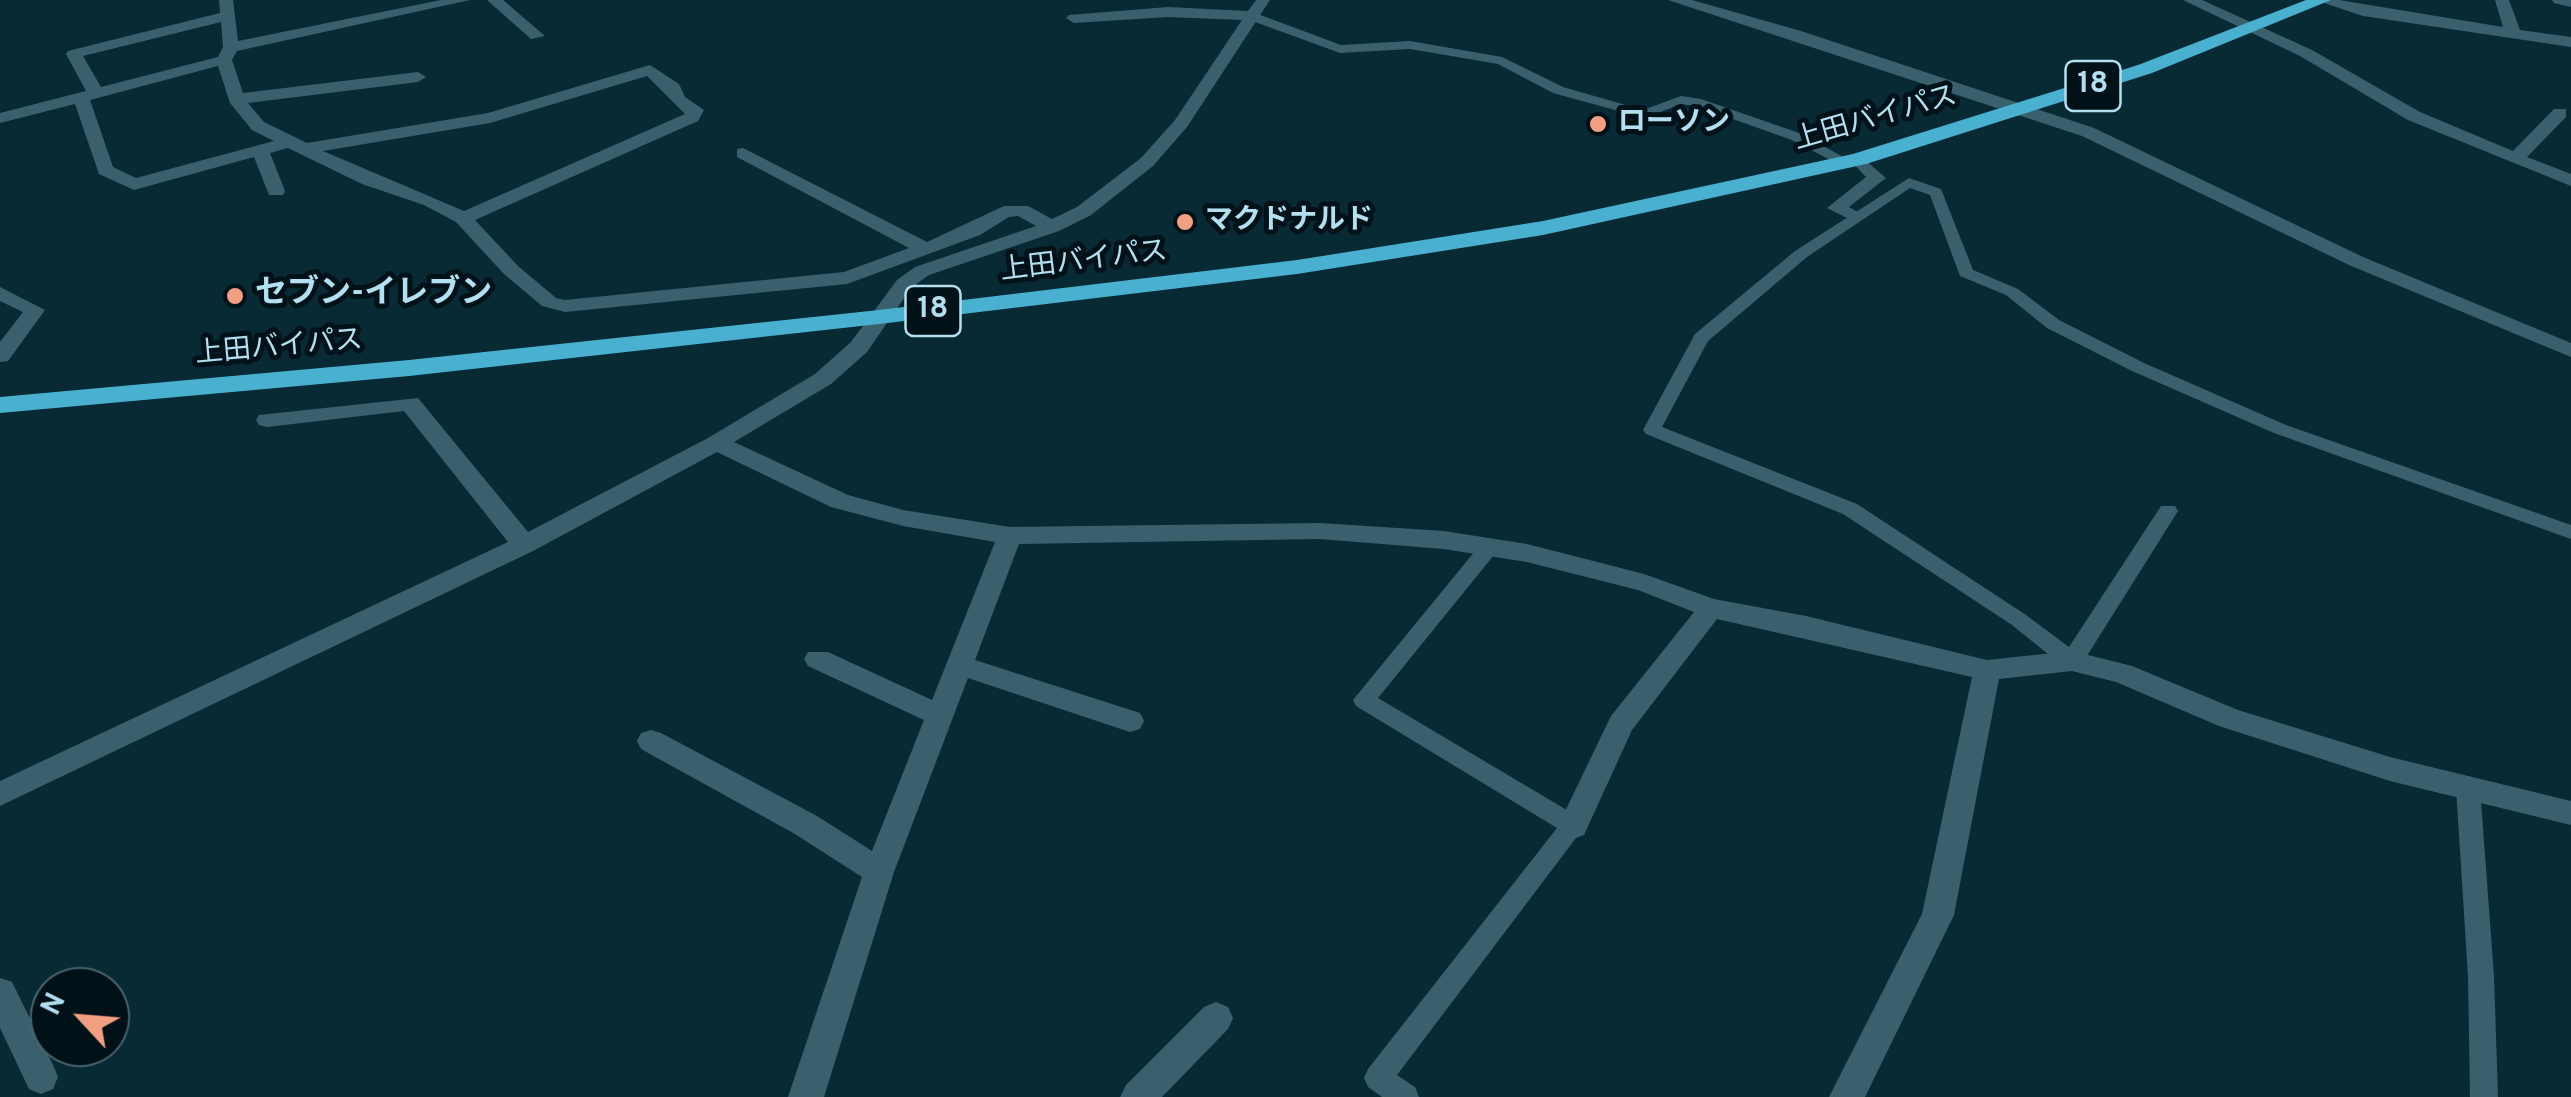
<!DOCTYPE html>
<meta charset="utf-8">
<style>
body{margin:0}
#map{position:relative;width:2571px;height:1097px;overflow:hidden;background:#082a34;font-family:Overpass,sans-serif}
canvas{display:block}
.north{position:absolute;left:30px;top:967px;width:100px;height:100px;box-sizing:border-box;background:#001118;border:2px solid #47646e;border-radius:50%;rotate:296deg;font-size:28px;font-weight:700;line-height:40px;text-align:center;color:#b2e0f0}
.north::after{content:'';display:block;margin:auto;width:35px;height:45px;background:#f2a081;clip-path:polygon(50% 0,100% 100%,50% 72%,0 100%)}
</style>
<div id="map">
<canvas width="2571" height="1097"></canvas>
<div class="north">N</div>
</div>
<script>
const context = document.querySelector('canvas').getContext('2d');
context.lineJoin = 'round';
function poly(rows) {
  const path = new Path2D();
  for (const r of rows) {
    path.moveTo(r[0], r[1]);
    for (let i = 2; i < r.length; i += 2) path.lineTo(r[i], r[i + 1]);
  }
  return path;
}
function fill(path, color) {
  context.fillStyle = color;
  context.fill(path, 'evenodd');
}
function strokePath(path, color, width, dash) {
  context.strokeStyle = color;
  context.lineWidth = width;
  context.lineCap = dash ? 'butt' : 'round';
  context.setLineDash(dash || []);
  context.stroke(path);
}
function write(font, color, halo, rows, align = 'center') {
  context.font = font + ' Overpass,"Noto Sans JP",sans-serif';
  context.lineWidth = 10;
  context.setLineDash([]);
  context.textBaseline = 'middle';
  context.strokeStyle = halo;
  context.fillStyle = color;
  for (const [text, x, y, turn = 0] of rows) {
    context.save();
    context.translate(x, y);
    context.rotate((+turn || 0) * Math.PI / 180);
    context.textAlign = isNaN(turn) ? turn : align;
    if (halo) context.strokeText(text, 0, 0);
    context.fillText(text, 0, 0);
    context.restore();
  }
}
const lane = poly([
 [1247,13,1255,13,1341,45,1410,41,1502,57,1563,87,1643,110,1681,96,1701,99,1802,134,1852,162,1840,165,1792,140,1699,107,1682,104,1644,118,1553,93,1498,64,1410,49,1340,53,1247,19,1247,13],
 [1909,178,1941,189,1973,270,2018,289,2059,320,2144,363,2286,425,2571,525,2571,539,2274,433,2132,371,2047,328,2006,295,1960,276,1930,195,1910,188,1807,257,1708,341,1662,427,1857,504,2026,615,2069,647,2161,506,2175,506,2178,511,2080,667,2064,667,2012,625,1843,514,1646,434,1643,430,1695,334,1795,251,1909,178],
 [1487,543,1497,550,1494,555,1378,698,1582,819,1585,826,1397,1075,1415,1087,1419,1097,1382,1097,1368,1087,1364,1078,1368,1069,1557,828,1356,706,1353,700,1480,545,1487,543],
 [2468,778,2476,781,2480,788,2494,976,2498,1097,2470,1097,2468,976,2456,788,2460,781,2468,778]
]);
const street = poly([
 [219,0,233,0,238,41,441,0,470,0,237,51,232,60,243,93,418,72,426,77,418,82,248,103,264,122,307,143,488,113,650,65,679,84,685,97,704,110,698,121,475,220,518,266,556,298,565,300,844,272,909,248,737,157,737,149,743,148,927,242,1004,206,1028,206,1052,219,1077,207,1141,158,1175,120,1242,20,1168,17,1074,23,1066,18,1069,15,1168,7,1248,11,1256,0,1270,0,1187,127,1153,166,1091,215,1059,231,929,275,911,288,867,352,831,384,734,442,848,495,903,510,1010,527,1320,523,1444,531,1527,544,1644,574,1714,599,1806,616,1987,660,2072,651,2132,666,2238,710,2390,757,2571,801,2571,825,2390,781,2219,726,2116,682,2072,671,1999,679,1954,915,1865,1097,1829,1097,1922,914,1972,677,1717,619,1632,730,1584,835,1573,839,1562,835,1558,826,1611,716,1694,612,1638,590,1527,562,1444,549,1320,539,1019,544,975,660,1140,713,1144,721,1140,729,1130,732,968,678,894,872,824,1097,788,1097,862,877,795,834,641,749,637,741,641,733,651,730,661,733,817,816,872,851,924,720,808,666,804,659,808,652,828,652,932,700,995,542,903,526,831,507,717,452,533,551,0,806,0,781,508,542,404,411,267,427,259,425,256,420,259,415,418,398,528,532,708,438,815,374,851,342,897,280,915,267,1036,226,1018,216,1009,217,980,235,847,284,565,312,542,306,504,274,456,222,424,205,362,184,288,148,270,153,285,191,283,195,269,195,254,157,134,190,99,174,75,104,0,123,0,113,86,91,66,54,68,51,220,13,219,0],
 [221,22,223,47,218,57,101,87,83,56,221,22],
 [218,66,230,103,252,130,274,141,136,178,113,167,90,100,218,66],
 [647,76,685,114,464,211,323,151,490,123,647,76],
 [487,0,503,0,545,36,531,39,487,0],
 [1668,0,1692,0,1801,31,2094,128,2363,257,2571,343,2571,357,2349,265,2082,136,1668,0],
 [2183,0,2202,0,2312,50,2420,112,2513,151,2554,109,2566,109,2566,117,2527,157,2571,174,2571,186,2408,120,2300,56,2183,0],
 [2315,0,2339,0,2503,27,2495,0,2509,0,2520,30,2571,37,2571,47,2363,16,2315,0],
 [2552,0,2571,0,2571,7,2554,3,2552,0],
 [1858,154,1886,178,1849,207,1866,217,1857,223,1827,208,1866,177,1849,159,1858,154],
 [0,287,45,310,8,361,0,362,0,342,23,312,0,301,0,287],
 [0,978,12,982,53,1065,58,1077,53,1089,41,1094,29,1089,0,1028,0,978],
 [1216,1002,1228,1007,1233,1018,1228,1029,1162,1097,1120,1097,1126,1085,1204,1007,1216,1002]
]);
const highway = poly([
 [2306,0,2331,0,2152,73,1866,164,1543,235,1297,274,879,324,409,376,0,413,0,397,409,360,879,310,1297,260,1543,221,1853,154,2138,65,2306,0]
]);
const markers = [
 [1598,124,10,"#f2a081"],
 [1185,222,10,"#f2a081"],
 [235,296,10,"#f2a081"]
];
const farStreetnames = [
 ["上田バイパス",1876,120,-16],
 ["上田バイパス",1084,263,-7],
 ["上田バイパス",279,349,-5]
];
const farPoinames = [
 ["ローソン",1618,124],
 ["マクドナルド",1205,222]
];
const shields = [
 [2093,86,55],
 [933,311,55]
];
const shieldNames = [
 ["18",2093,86],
 ["18",933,311]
];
const poiNames = [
 ["セブン-イレブン",255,296]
];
fill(lane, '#3b606d');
fill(street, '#3b606d');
fill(highway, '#49b0d0');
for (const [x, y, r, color] of markers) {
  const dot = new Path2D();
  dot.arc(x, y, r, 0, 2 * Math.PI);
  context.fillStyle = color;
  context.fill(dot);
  strokePath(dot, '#001118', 4);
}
write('28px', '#b2e0f0', '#001118', farStreetnames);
write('bold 28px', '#b2e0f0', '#001118', farPoinames, 'left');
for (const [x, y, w] of shields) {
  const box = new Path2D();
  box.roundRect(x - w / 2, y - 25, w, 50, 8);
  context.fillStyle = '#001118';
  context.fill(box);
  strokePath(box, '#b2e0f0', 2.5);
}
write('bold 30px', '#b2e0f0', null, shieldNames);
write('bold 32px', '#b2e0f0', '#001118', poiNames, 'left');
</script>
